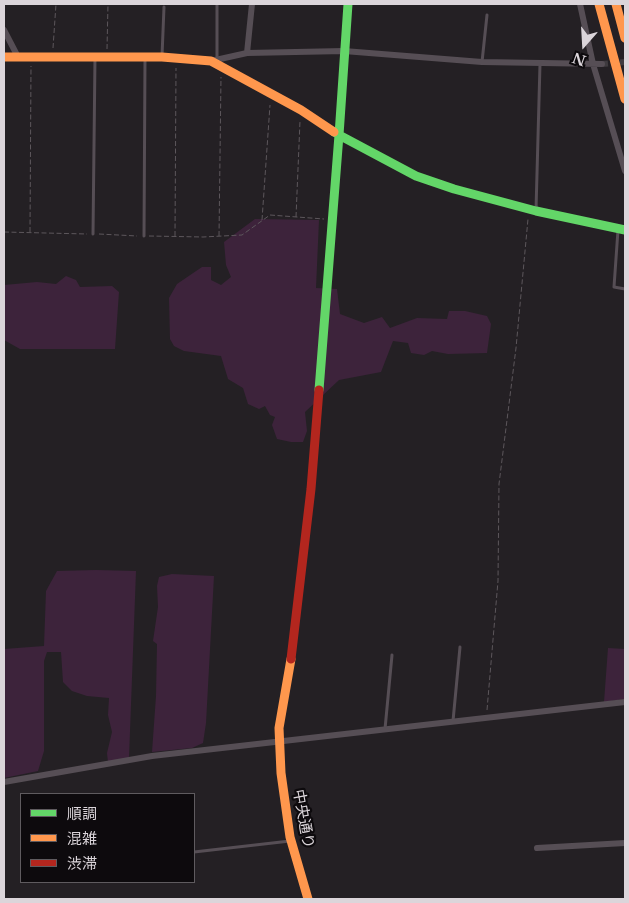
<!DOCTYPE html>
<meta charset="utf-8">
<style>
body{margin:0}
#map{position:relative;width:629px;height:903px;overflow:hidden;background:#242024;font-family:"Libre Baskerville","Noto Sans JP",serif}
canvas{display:block}
.frame{position:absolute;inset:0;border:5px solid #dbd5da;pointer-events:none}
.legend{position:absolute;left:20px;top:793px;width:175px;height:90px;box-sizing:border-box;background:#0d0a0d;border:1px solid #5f5b5f;margin:0;padding:6px 9px;list-style:none;font-size:15px;color:#dbd5da}
.legend li{display:flex;align-items:center;gap:10px;height:25px}
.legend b{width:25px;border:1px solid #5f5b5f}
.north{position:absolute;left:559px;top:20px;width:50px;height:50px;-webkit-text-stroke:4px #0d0a0d;paint-order:stroke;rotate:199deg;font-size:14px;font-weight:700;line-height:20px;text-align:center;color:#dbd5da}
.north::after{content:'';display:block;margin:auto;width:18px;height:22px;background:#dbd5da;clip-path:polygon(50% 0,100% 100%,50% 72%,0 100%)}
</style>
<div id="map">
<canvas width="629" height="903"></canvas>
<div class="frame"></div>
<ul class="legend">
<li><b style="height:6px;background:#63d668"></b>順調</li>
<li><b style="height:6px;background:#ff974d"></b>混雑</li>
<li><b style="height:6px;background:#b3261e"></b>渋滞</li>
</ul>
<div class="north">N</div>
</div>
<script>
const context = document.querySelector('canvas').getContext('2d');
context.lineJoin = 'round';
function fill(path, color) {
  context.fillStyle = color;
  context.fill(path, 'evenodd');
}
function poly(rows) {
  const path = new Path2D();
  for (const r of rows) {
    path.moveTo(r[0], r[1]);
    for (let i = 2; i < r.length; i += 2) path.lineTo(r[i], r[i + 1]);
  }
  return path;
}
function strokePath(path, color, width, dash) {
  context.strokeStyle = color;
  context.lineWidth = width;
  context.lineCap = dash ? 'butt' : 'round';
  context.setLineDash(dash || []);
  context.stroke(path);
}
function write(font, color, halo, rows, align = 'center') {
  context.font = font + ' "Libre Baskerville","Noto Sans JP",serif';
  context.lineWidth = 4.5;
  context.setLineDash([]);
  context.textBaseline = 'middle';
  context.strokeStyle = halo;
  context.fillStyle = color;
  for (const [text, x, y, turn = 0] of rows) {
    context.save();
    context.translate(x, y);
    context.rotate((+turn || 0) * Math.PI / 180);
    context.textAlign = isNaN(turn) ? turn : align;
    if (halo) context.strokeText(text, 0, 0);
    context.fillText(text, 0, 0);
    context.restore();
  }
}
const green = poly([
 [255,219,319,220,316,288,337,289,340,314,364,323,382,317,390,328,417,318,447,319,449,311,465,311,487,316,491,324,487,353,448,354,432,351,424,355,411,353,408,343,393,341,381,372,339,380,305,412,307,431,303,442,291,442,277,439,272,425,275,417,270,415,265,406,259,409,248,404,243,388,228,379,221,356,184,351,174,346,170,339,169,298,177,284,202,267,211,267,211,280,221,285,231,277,226,265,224,242],
 [66,276,76,280,80,287,112,286,119,292,115,349,20,349,4,340,4,285,37,282,56,284],
 [96,570,136,571,129,758,108,762,107,753,112,732,108,715,109,698,87,696,72,691,63,682,61,652,47,652,44,661,44,751,38,771,4,778,4,649,44,646,46,591,57,571],
 [172,574,214,576,206,723,203,743,192,748,152,752,156,696,157,644,153,641,158,607,157,586,159,577],
 [608,648,625,649,625,699,604,702]
]);
const streetTunnel = poly([
 [602,64,625,62]
]);
const path = poly([
 [53,48,56,4],
 [107,49,108,4],
 [296,217,300,121],
 [262,220,270,105],
 [4,232,87,234],
 [30,232,31,66],
 [99,234,137,236],
 [149,236,203,237,242,235,270,215,324,219],
 [175,236,176,68],
 [219,236,221,77],
 [487,710,498,581,499,484,516,348,528,219]
]);
const lane = poly([
 [217,4,217,59],
 [162,56,164,7],
 [482,62,487,15],
 [536,210,540,64],
 [618,230,614,287,625,289],
 [93,234,95,57],
 [144,236,145,59],
 [453,721,460,647],
 [385,729,392,655],
 [194,852,290,841]
]);
const street = poly([
 [580,4,593,64,625,171],
 [4,30,18,57],
 [247,53,252,4],
 [211,61,247,53,344,51,482,62,602,64],
 [4,782,152,756,625,702],
 [537,848,625,843]
]);
const fast = poly([
 [348,4,339,135,416,176,454,189,536,211,625,230],
 [319,390,339,135,334,132]
]);
const slow = poly([
 [599,4,625,99],
 [616,4,625,38],
 [4,57,162,57,211,61,301,110,334,132],
 [291,659,279,728,281,773,290,837,308,899]
]);
const jam = poly([
 [291,659,311,489,319,390]
]);
const streetNames = [
 ["中央通り",303,819,80]
];
fill(green, '#3d233b');
strokePath(streetTunnel, '#3f3b3f', 6, [6, 3]);
strokePath(path, '#5d575c', 1, [5, 2.5]);
strokePath(lane, '#564e55', 3);
strokePath(street, '#564e55', 6);
strokePath(fast, '#63d668', 9);
strokePath(slow, '#ff974d', 9);
strokePath(jam, '#b3261e', 9);
write('15px', '#dbd5da', '#0d0a0d', streetNames);
</script>
